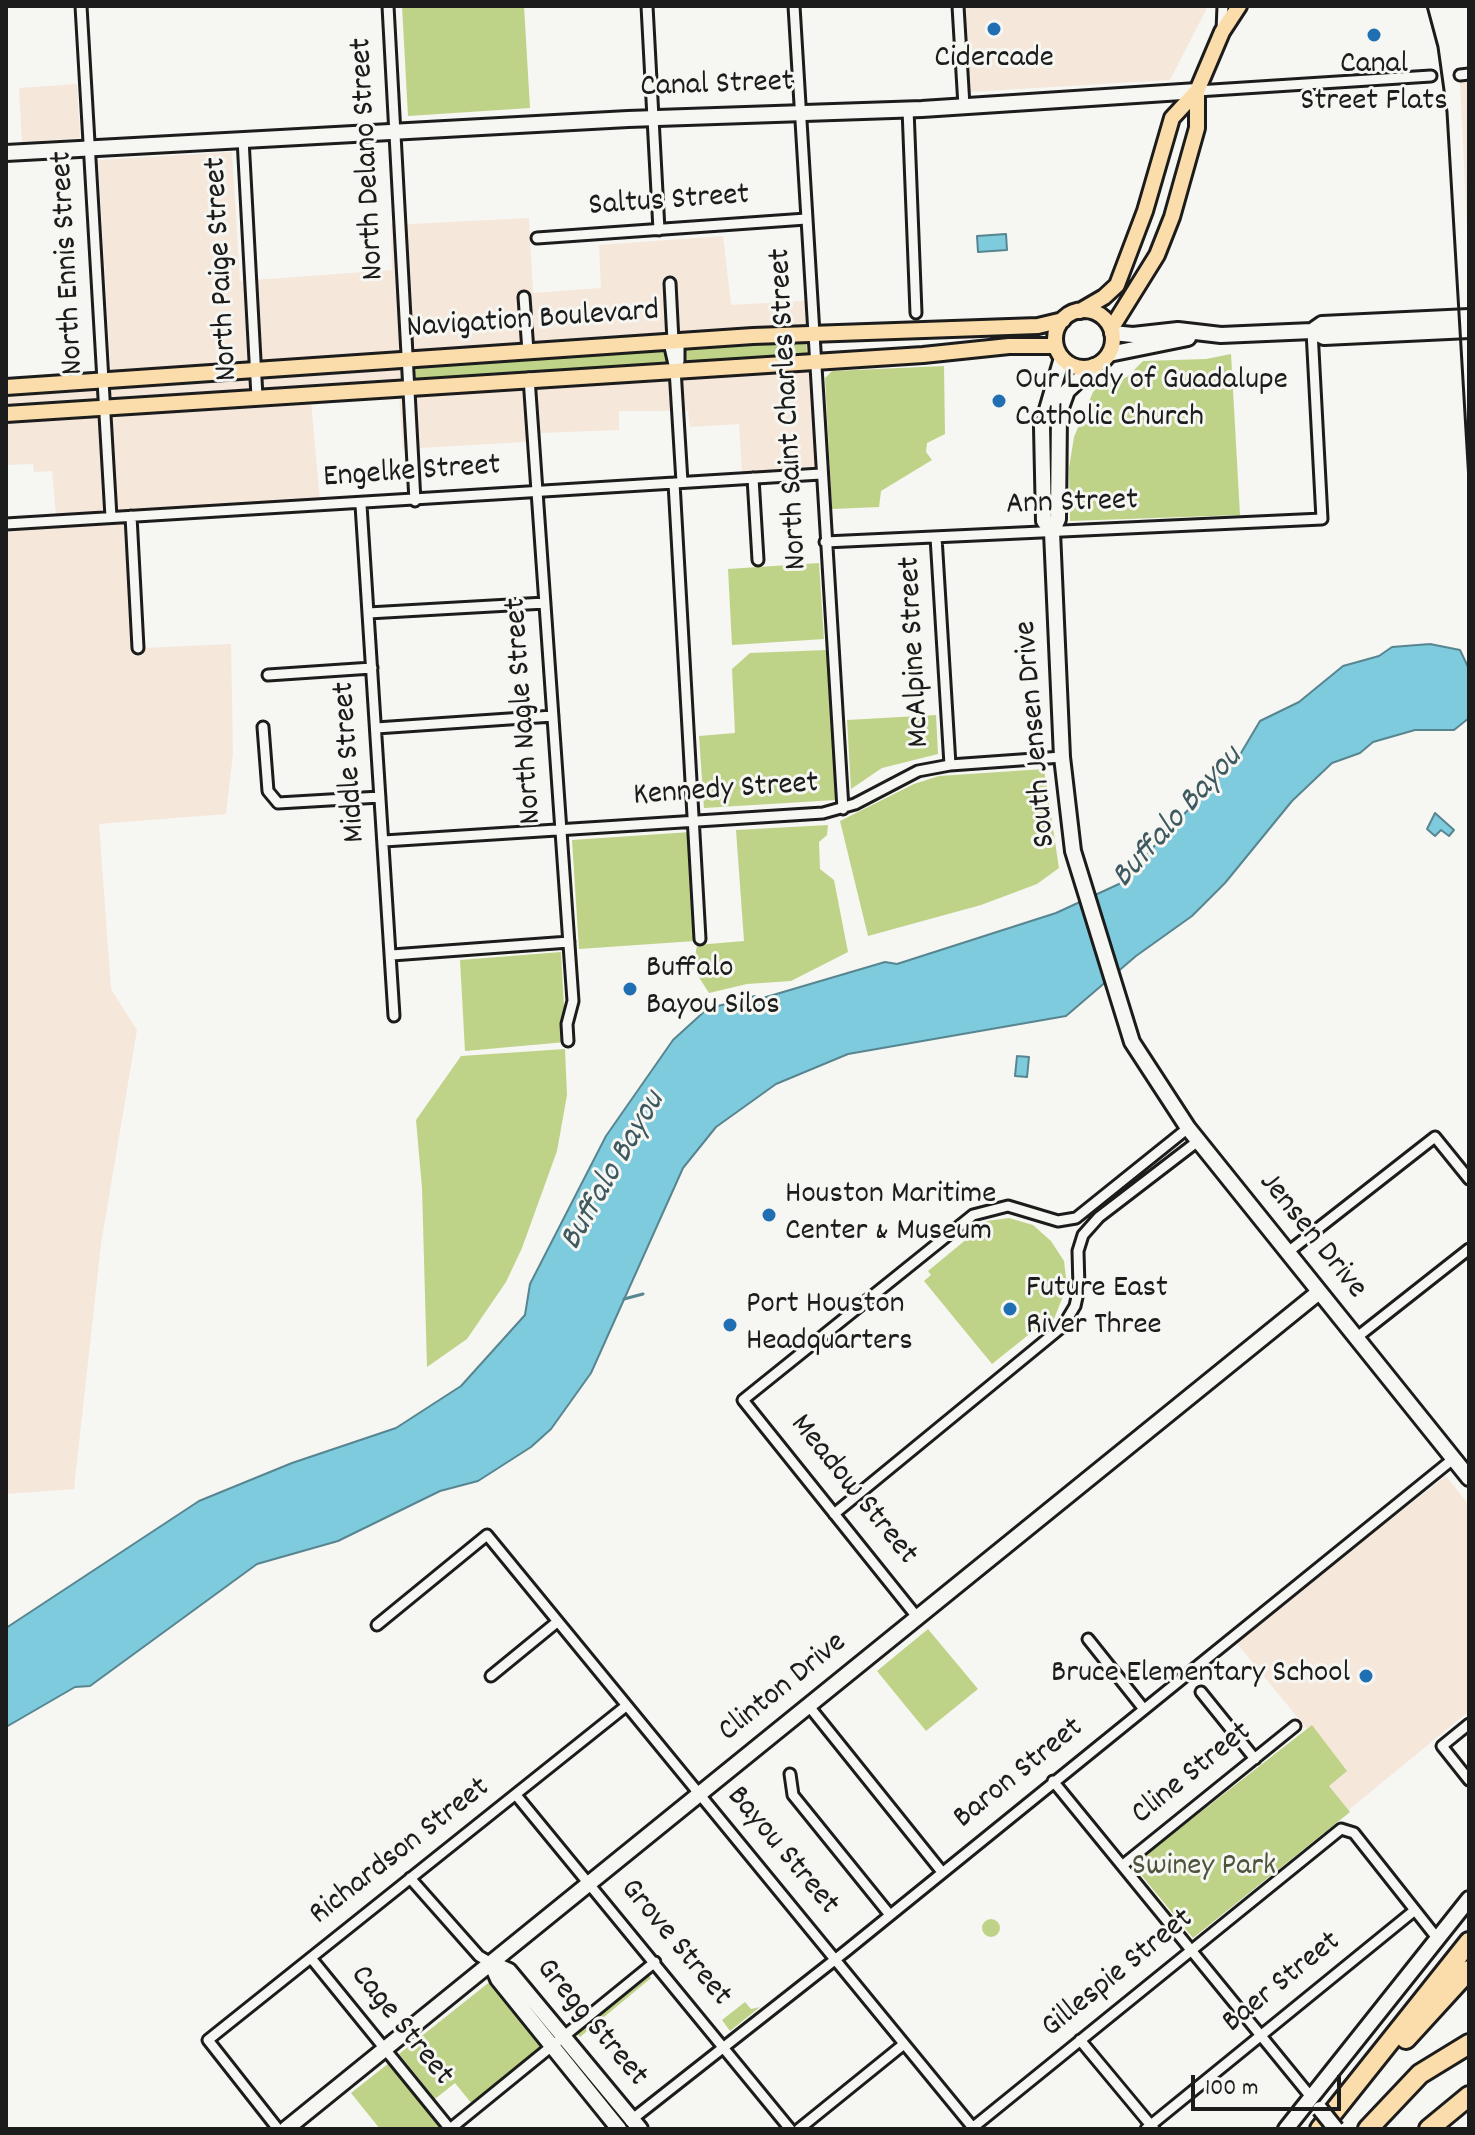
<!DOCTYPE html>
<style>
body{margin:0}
#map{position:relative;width:1475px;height:2135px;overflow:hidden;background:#f6f6f2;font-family:Dekko,sans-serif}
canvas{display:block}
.frame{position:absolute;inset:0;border:8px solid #1c1c1c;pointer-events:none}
.scale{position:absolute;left:1191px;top:2075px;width:150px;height:36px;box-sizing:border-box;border:4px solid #1c1c1c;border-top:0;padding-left:10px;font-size:24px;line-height:28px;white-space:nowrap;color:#1c1c1c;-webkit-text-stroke:6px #f6f6f2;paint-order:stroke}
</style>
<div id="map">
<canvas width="1475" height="2135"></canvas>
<div class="frame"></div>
<div class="scale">100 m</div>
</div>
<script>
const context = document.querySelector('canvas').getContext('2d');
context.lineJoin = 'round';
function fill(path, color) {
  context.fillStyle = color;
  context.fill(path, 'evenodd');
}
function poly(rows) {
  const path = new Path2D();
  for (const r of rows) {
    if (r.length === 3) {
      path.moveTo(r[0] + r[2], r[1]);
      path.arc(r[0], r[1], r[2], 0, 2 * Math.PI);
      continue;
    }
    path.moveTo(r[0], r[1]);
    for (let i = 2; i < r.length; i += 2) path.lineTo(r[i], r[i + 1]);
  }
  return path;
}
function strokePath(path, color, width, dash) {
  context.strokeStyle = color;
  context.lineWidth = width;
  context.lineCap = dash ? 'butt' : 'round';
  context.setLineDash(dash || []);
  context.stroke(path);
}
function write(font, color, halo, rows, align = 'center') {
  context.font = font + ' Dekko,sans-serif';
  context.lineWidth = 6;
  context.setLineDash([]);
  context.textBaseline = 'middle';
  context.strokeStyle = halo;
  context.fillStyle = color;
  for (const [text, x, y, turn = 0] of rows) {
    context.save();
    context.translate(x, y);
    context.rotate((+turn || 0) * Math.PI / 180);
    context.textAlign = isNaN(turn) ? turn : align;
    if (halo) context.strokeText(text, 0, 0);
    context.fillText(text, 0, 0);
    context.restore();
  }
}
const built = poly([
 [963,6,1208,6,1170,80,969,92],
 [1469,81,1469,272,1460,82],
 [77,84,80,138,22,142,19,88],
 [232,152,240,281,392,270,391,225,529,218,533,293,601,288,599,245,723,236,731,305,805,301,817,469,742,474,739,424,690,427,688,411,619,411,619,430,539,433,540,441,403,449,399,395,311,400,320,502,56,514,52,471,34,472,33,464,6,465,6,380,111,374,98,160],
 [129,519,134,656,143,655,143,648,231,644,233,754,226,814,99,824,111,989,137,1030,101,1244,74,1489,6,1494,6,527],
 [1446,1476,1469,1505,1469,1711,1193,1938,1133,1865,1307,1729,1235,1641]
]);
const green = poly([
 [402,6,524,6,530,108,408,116],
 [806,336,807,356,416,382,415,363],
 [1231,354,1240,515,1070,521,1069,468,1074,437,1093,392,1101,384,1127,377,1143,361,1206,359],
 [944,366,945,434,927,443,926,452,932,460,881,491,879,507,832,509,825,378,832,371],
 [819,563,824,639,732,645,728,569],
 [827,650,836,800,704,808,699,736,735,733,732,669,750,653],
 [936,715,938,754,882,768,851,789,847,720],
 [1044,769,1059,868,1037,884,981,905,868,936,840,821,914,784,939,776],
 [828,825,827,835,819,842,820,869,834,880,848,952,791,981,747,984,709,993,693,968,697,945,744,941,736,830],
 [691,832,695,941,579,949,572,840],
 [561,952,566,1042,465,1051,460,960],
 [565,1049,567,1095,557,1151,522,1248,506,1282,467,1339,427,1367,422,1188,416,1120,461,1056],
 [1009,1218,1033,1225,1051,1241,1064,1261,1067,1286,1054,1319,1050,1323,1047,1320,992,1364,924,1281,931,1275,928,1271,974,1233,971,1229,987,1221],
 [928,1629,978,1689,926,1731,877,1671],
 [1312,1725,1347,1771,1329,1786,1350,1812,1193,1938,1133,1865],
 [991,1928,9],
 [646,1972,651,1978,580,2037,575,2032],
 [492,1980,545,2046,472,2104,455,2083,435,2099,399,2054],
 [745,2002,751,2009,760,2007,730,2031,722,2020],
 [389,2063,442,2129,380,2129,351,2093]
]);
const water = poly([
 [1006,234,1007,250,978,252,977,236,1006,234],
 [1430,644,1460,650,1469,669,1469,718,1454,730,1415,730,1373,742,1360,753,1332,763,1292,801,1225,883,1192,916,1136,956,1066,1016,848,1054,776,1084,716,1127,683,1168,591,1373,551,1429,531,1447,478,1481,440,1491,338,1541,257,1564,90,1686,75,1687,6,1727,6,1628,199,1501,292,1463,396,1428,461,1386,525,1315,530,1284,606,1136,673,1040,707,1009,755,996,756,1000,885,962,897,964,1056,913,1119,884,1241,753,1260,721,1299,702,1343,666,1379,656,1392,647,1430,644],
 [1435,813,1454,830,1449,836,1441,830,1435,836,1427,829,1435,813],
 [1017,1056,1029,1057,1027,1077,1015,1076,1017,1056]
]);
const stream = poly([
 [624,1299,643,1294]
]);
const street = poly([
 [81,6,111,517],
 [388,6,415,501],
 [647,6,659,230],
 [794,6,843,809],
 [958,6,964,106],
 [1222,31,1223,6],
 [1460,75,1469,74],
 [1197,91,1431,76],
 [908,109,916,313],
 [243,139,257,397],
 [537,238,806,219],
 [670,283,673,341,670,347,675,369,682,482],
 [524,297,528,351],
 [673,341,679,346,679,361,675,369],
 [529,378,573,1001,567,1024,568,1041],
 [753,478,758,560],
 [674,483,700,939],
 [361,505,394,1016],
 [131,516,138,648],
 [6,524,821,474],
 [936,537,950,765],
 [825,542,1322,519,1312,331],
 [368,613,545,603],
 [268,675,372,668],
 [263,727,268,791,278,803,380,797],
 [376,728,553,716],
 [384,841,823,813,855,804,918,771,950,765,1062,757],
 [392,955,569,942],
 [1288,1252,1435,1137,1469,1179],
 [1356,1338,1469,1249],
 [834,1514,1063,1326,1075,1306,1079,1288,1078,1251,1083,1235,1099,1217,1198,1141],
 [917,1617,743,1400,973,1215,1008,1206,1058,1221,1076,1218,1188,1128],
 [377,1625,487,1535,974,2129],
 [1088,1639,1143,1708],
 [491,1676,557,1622],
 [1201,1692,1255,1759],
 [808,1705,942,1872],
 [1469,1724,1442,1746,1469,1780],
 [790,1774,793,1795,890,1915],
 [1053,1781,1311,2097],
 [516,1795,790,2129],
 [1123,1865,1295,1726],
 [410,1878,479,1956,491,1963],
 [311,1958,450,2129],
 [1080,2040,1154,2129],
 [630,2121,846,1951,1453,1459],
 [278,2129,208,2040,626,1706],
 [450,2129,655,1962],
 [799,2129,904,2044],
 [971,2129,1341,1829,1354,1833,1437,1938],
 [1146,2129,1415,1910]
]);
const secondary = poly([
 [6,153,628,119,922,109,1197,91],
 [1312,331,1322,324,1469,317],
 [1112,333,1133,335,1178,330,1221,335,1312,331,1324,337,1469,330],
 [1109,354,1188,338],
 [1094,366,1067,391,1059,413,1058,519,1052,532,1062,757,1073,851,1132,1042,1188,1128,1469,1478],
 [1052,532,1044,521,1042,427,1062,358],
 [491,1963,509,1971,640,2129],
 [491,1963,498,1979,619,2129],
 [286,2129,1319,1292],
 [1286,2129,1469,1899]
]);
const primary = poly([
 [1084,339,29],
 [1080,311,1104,297,1117,285,1145,211,1172,118,1197,91,1222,32,1239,6],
 [1111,329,1157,255,1172,217,1197,128,1197,91],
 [6,387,753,336,1038,326,1063,320],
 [6,414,923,355,1009,346,1056,346]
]);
const highway = poly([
 [1406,2039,1469,1970],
 [1320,2129,1469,1942],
 [1368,2129,1420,2074,1469,2044],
 [1429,2129,1469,2096]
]);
const rail = poly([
 [1427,6,1438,47,1447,112,1469,481]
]);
const secondaryBridge = poly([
 [1320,2109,1336,2129]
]);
const markers = [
 [994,29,8,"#1f6fb2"],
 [1374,35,8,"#1f6fb2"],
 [999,401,8,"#1f6fb2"],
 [630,989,8,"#1f6fb2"],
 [769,1215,8,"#1f6fb2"],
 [1010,1309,8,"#1f6fb2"],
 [730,1325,8,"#1f6fb2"],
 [1366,1676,8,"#1f6fb2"]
];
const poiNames = [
 ["Cidercade",994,61,"center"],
 ["Canal",1374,67,"center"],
 ["Street Flats",1374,104,"center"],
 ["Our Lady of Guadalupe",1015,383],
 ["Catholic Church",1015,420],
 ["Buffalo",646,971],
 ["Bayou Silos",646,1008],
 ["Houston Maritime",785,1197],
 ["Center & Museum",785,1234],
 ["Future East",1026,1291],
 ["River Three",1026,1328],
 ["Port Houston",746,1307],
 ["Headquarters",746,1344],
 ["Bruce Elementary School",1350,1676,"right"]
];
const streetNames = [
 ["Canal Street",717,87,-2],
 ["North Delano Street",370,159,-93],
 ["Saltus Street",669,203,-4],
 ["North Ennis Street",70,263,-93],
 ["North Paige Street",224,269,-93],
 ["Navigation Boulevard",533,322,-4],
 ["North Saint Charles Street",791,409,-93],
 ["Engelke Street",412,474,-4],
 ["Ann Street",1072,505,-2],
 ["McAlpine Street",917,652,-93],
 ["North Nagle Street",526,711,-94],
 ["South Jensen Drive",1038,734,-95],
 ["Middle Street",352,762,-94],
 ["Kennedy Street",726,792,-4],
 ["Jensen Drive",1311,1237,51],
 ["Meadow Street",852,1491,51],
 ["Clinton Drive",784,1689,-39],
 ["Baron Street",1020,1775,-39],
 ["Cline Street",1193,1775,-39],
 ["Bayou Street",781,1852,50],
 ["Richardson Street",401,1853,-38],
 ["Grove Street",674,1944,50],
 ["Gillespie Street",1119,1975,-39],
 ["Baer Street",1283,1984,-39],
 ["Gregg Street",590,2024,50],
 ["Cage Street",400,2027,51]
];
const parkNames = [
 ["Swiney Park",1204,1869]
];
const waterNames = [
 ["Buffalo Bayou",1179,819,-48],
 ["Buffalo Bayou",615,1172,-60]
];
fill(built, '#f6e7db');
fill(green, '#bfd388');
fill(water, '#7ecbdd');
strokePath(water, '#578590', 2);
strokePath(stream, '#578590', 3);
strokePath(street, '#1c1c1c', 15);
strokePath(secondary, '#1c1c1c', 20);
strokePath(primary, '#1c1c1c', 20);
strokePath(highway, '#1c1c1c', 24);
strokePath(street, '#f6f6f2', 9);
strokePath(secondary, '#f6f6f2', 14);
strokePath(primary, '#fbddab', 14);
strokePath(highway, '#fbddab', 18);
strokePath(rail, '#1c1c1c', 3);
strokePath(secondaryBridge, '#1c1c1c', 20, []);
strokePath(secondaryBridge, '#f6f6f2', 14);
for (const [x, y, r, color] of markers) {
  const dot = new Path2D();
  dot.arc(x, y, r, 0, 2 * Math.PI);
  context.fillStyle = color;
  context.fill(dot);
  strokePath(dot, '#f6f6f2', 3);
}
write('32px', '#1c1c1c', '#f6f6f2', poiNames, 'left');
write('32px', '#1c1c1c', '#f6f6f2', streetNames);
write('32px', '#4d533c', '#f6f6f2', parkNames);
write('italic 34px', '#3e5960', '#f6f6f2', waterNames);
</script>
